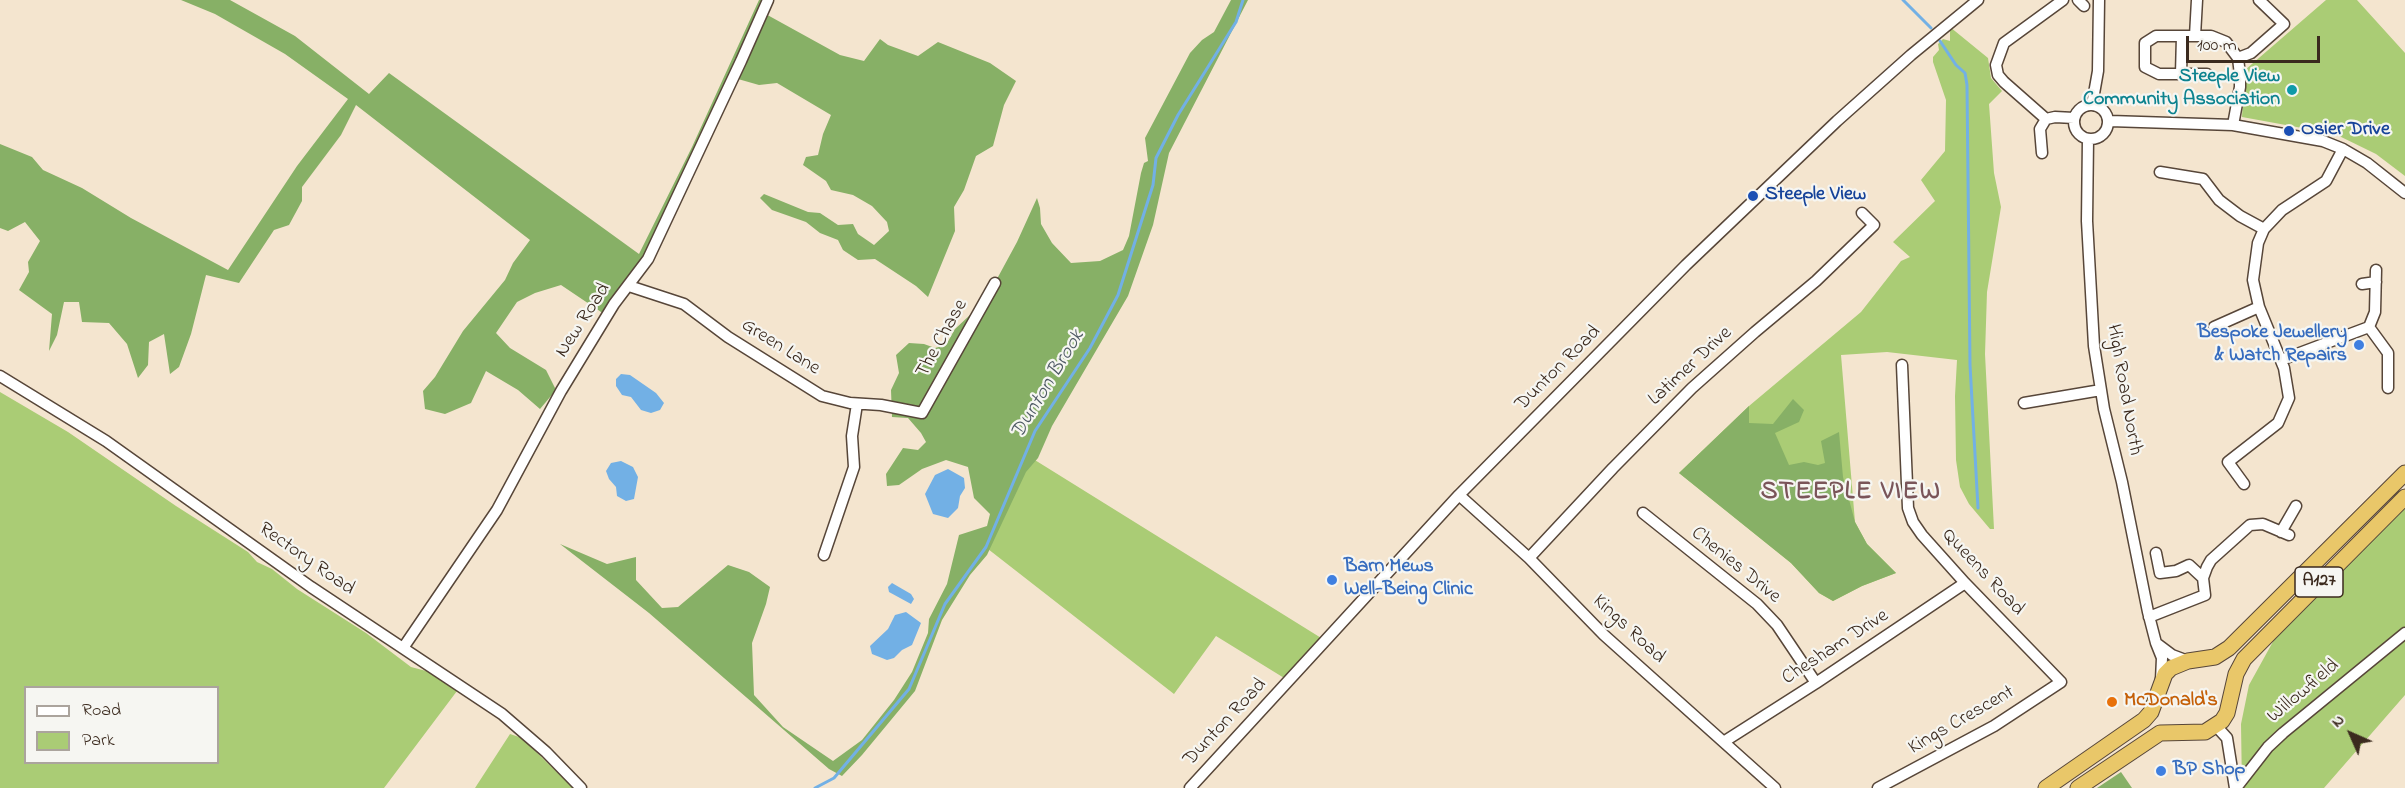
<!DOCTYPE html>
<style>
body{margin:0}
#map{position:relative;width:2405px;height:788px;overflow:hidden;background:#f4e5cf;font-family:"Indie Flower",sans-serif}
canvas{display:block}
.legend{position:absolute;left:24px;top:686px;width:195px;height:78px;box-sizing:border-box;background:#f6f6f2;border:2px solid #aba49d;margin:0;padding:8px 10px;list-style:none;font-size:18px;color:#3b2a1e}
.legend li{display:flex;align-items:center;gap:12px;height:30px}
.legend b{width:30px;border:2px solid #aba49d}
.north{position:absolute;left:2321px;top:704px;width:60px;height:60px;-webkit-text-stroke:4px #f6f6f2;paint-order:stroke;rotate:315deg;font-size:16px;font-weight:700;line-height:24px;text-align:center;color:#3b2a1e}
.north::after{content:'';display:block;margin:auto;width:21px;height:27px;background:#3b2a1e;clip-path:polygon(50% 0,100% 100%,50% 72%,0 100%)}
.scale{position:absolute;left:2186px;top:36px;width:134px;height:27px;box-sizing:border-box;border:3px solid #3b2a1e;border-top:0;padding-left:8px;font-size:18px;line-height:21px;white-space:nowrap;color:#3b2a1e;-webkit-text-stroke:4px #f6f6f2;paint-order:stroke}
</style>
<div id="map">
<canvas width="2405" height="788"></canvas>
<ul class="legend">
<li><b style="height:8px;background:#fff"></b>Road</li>
<li><b style="height:16px;background:#aacc75"></b>Park</li>
</ul>
<div class="north">N</div>
<div class="scale">100 m</div>
</div>
<script>
const context = document.querySelector('canvas').getContext('2d');
context.lineJoin = 'round';
function fill(path, color) {
  context.fillStyle = color;
  context.fill(path, 'evenodd');
}
function poly(rows) {
  const path = new Path2D();
  for (const r of rows) {
    if (r.length === 3) {
      path.moveTo(r[0] + r[2], r[1]);
      path.arc(r[0], r[1], r[2], 0, 2 * Math.PI);
      continue;
    }
    path.moveTo(r[0], r[1]);
    for (let i = 2; i < r.length; i += 2) path.lineTo(r[i], r[i + 1]);
  }
  return path;
}
function strokePath(path, color, width, dash) {
  context.strokeStyle = color;
  context.lineWidth = width;
  context.lineCap = dash ? 'butt' : 'round';
  context.setLineDash(dash || []);
  context.stroke(path);
}
function write(font, color, halo, rows, align = 'center') {
  context.font = font + ' "Indie Flower",sans-serif';
  context.lineWidth = 4.5;
  context.setLineDash([]);
  context.textBaseline = 'middle';
  context.strokeStyle = halo;
  context.fillStyle = color;
  for (const [text, x, y, turn = 0] of rows) {
    context.save();
    context.translate(x, y);
    context.rotate((+turn || 0) * Math.PI / 180);
    context.textAlign = isNaN(turn) ? turn : align;
    if (halo) context.strokeText(text, 0, 0);
    context.fillText(text, 0, 0);
    context.restore();
  }
}
const green = poly([
 [2326,0,2357,0,2405,53,2405,176,2376,154,2335,134,2242,117,2245,70],
 [1950,27,1988,58,1991,78,2002,91,1989,104,1994,173,2001,207,1987,292,1985,354,1994,529,1990,529,1969,504,1960,487,1956,460,1955,396,1957,360,1887,352,1841,355,1855,522,1867,544,1896,573,1862,586,1833,601,1819,593,1791,563,1679,473,1749,406,1861,312,1901,261,1910,257,1893,242,1935,201,1921,180,1945,151,1946,100,1933,62,1933,57,1939,50,1938,44,1943,39,1950,41],
 [0,392,68,432,176,506,248,552,257,562,272,569,297,589,366,633,411,667,430,672,457,691,384,788,0,788],
 [26,688,218,688,218,762,26,762],
 [1030,457,1326,641,1289,681,1216,636,1174,694,988,549],
 [2405,504,2405,695,2324,788,2242,788,2241,724,2249,685,2280,629],
 [510,734,522,738,573,788,475,788]
]);
const forest = poly([
 [181,0,230,0,295,36,369,94,389,73,639,254,692,147,759,0,765,0,762,12,840,55,864,61,880,39,888,45,918,56,938,42,990,63,1016,81,1004,105,993,146,976,156,964,190,954,207,955,231,928,297,916,286,875,259,858,260,843,250,838,240,820,233,806,222,772,210,760,198,764,194,808,212,820,213,838,225,853,224,858,234,874,245,889,231,887,222,872,206,853,195,831,190,826,181,803,165,806,157,818,155,823,134,831,115,777,83,759,85,738,79,648,259,607,316,561,285,535,293,517,302,496,333,510,348,546,370,556,390,540,409,518,390,486,371,471,403,445,414,425,409,423,391,435,377,463,331,505,280,513,263,530,240,356,105,341,135,302,187,302,201,289,225,274,230,239,283,206,275,191,334,179,367,170,374,164,334,149,342,148,365,138,378,127,344,109,323,82,322,79,302,64,302,57,335,49,351,52,314,19,290,29,272,28,262,40,241,25,222,8,231,0,228,0,144,32,157,43,170,82,188,131,218,228,270,297,166,348,99,285,54,215,14],
 [1231,0,1248,0,1169,153,1153,225,1128,296,1052,426,1038,458,1026,472,987,555,970,575,942,620,915,691,862,755,842,776,829,769,649,613,560,544,607,564,636,557,636,580,662,608,678,607,728,565,749,572,770,587,766,604,752,643,754,695,783,727,833,761,862,740,894,700,912,672,928,633,929,619,947,584,959,535,987,526,990,514,974,498,968,467,946,460,922,469,899,485,887,486,886,474,903,448,918,450,926,442,921,433,908,418,892,417,891,390,899,373,896,355,909,343,924,344,935,348,946,345,955,329,985,301,1017,242,1037,198,1040,208,1041,224,1052,243,1071,263,1100,261,1123,250,1129,236,1141,173,1144,163,1148,161,1145,138,1190,53,1202,40,1214,32],
 [1793,399,1804,410,1799,422,1775,433,1789,465,1804,462,1818,465,1825,463,1821,441,1839,432,1843,477,1855,522,1867,544,1896,573,1862,586,1833,601,1819,593,1791,563,1679,473,1749,406,1749,423,1773,424],
 [2121,772,2132,788,2097,788]
]);
const water = poly([
 [621,374,630,375,656,393,664,403,660,410,651,413,641,410,631,397,622,395,616,386,616,379],
 [621,461,633,467,638,477,634,499,626,501,617,496,616,487,609,479,606,471,611,463],
 [948,469,964,478,965,488,960,496,958,508,948,518,933,514,925,494,935,475],
 [892,583,911,594,914,599,911,604,889,592,888,587],
 [906,612,921,623,912,645,902,650,894,658,887,660,872,654,870,646,888,629,895,615]
]);
const stream = poly([
 [1903,0,1931,28],
 [1940,41,1956,65,1965,73,1967,85,1970,365,1978,508],
 [815,788,834,778,909,689,945,604,986,547,1035,431,1090,348,1118,295,1153,185,1156,158,1178,115,1236,22,1243,0]
]);
const minor = poly([
 [2063,0,2004,43,1996,65,1998,75,2004,82,2046,119,2055,117,2074,118],
 [2078,0,2084,6],
 [2195,36,2197,0],
 [2238,58,2251,53,2284,24,2259,0],
 [2181,74,2182,36],
 [2207,74,2159,74,2145,67,2145,43,2156,36,2211,36,2226,42,2238,58,2240,75,2240,87,2233,125],
 [2091,122,17],
 [2092,105,2098,71,2099,0],
 [2110,121,2233,125,2323,141,2343,149,2367,163,2405,193],
 [2088,139,2087,221,2094,346,2104,409,2122,482,2148,612,2156,643,2162,658,2161,680],
 [2042,153,2040,129,2046,119],
 [2160,172,2203,179,2219,200,2240,216,2264,229],
 [2362,284,2376,282],
 [629,286,684,304,728,337,822,396,850,403,881,405,922,413,995,283],
 [2214,327,2259,307],
 [2369,327,2388,353,2388,388],
 [2281,360,2369,327,2375,312,2376,270],
 [0,376,106,441,311,587,502,714,546,752,581,788],
 [2024,403,2101,390],
 [2244,484,2228,462,2278,423,2289,398,2284,368,2259,307,2253,280,2258,243,2264,229,2282,210,2326,181,2343,149],
 [1459,495,1529,558,1604,635,1775,788],
 [1643,513,1757,604,1777,625,1816,683],
 [2281,532,2296,506],
 [2156,553,2160,573,2176,571,2189,565,2203,578],
 [824,555,854,467,852,436,857,404],
 [1529,558,1613,468,1692,388,1755,332,1816,281,1874,225,1862,213],
 [2149,617,2205,595,2203,578,2207,567,2211,560,2250,525,2263,524,2289,535],
 [2156,643,2172,655,2188,661],
 [403,648,497,510,561,391,614,304,648,259,741,61,768,0],
 [2216,726,2227,738,2235,788],
 [1725,741,1816,683,1965,583],
 [1190,788,1459,495,1686,265,1837,121,1911,55,1978,0],
 [1878,788,1994,726,2061,682,1965,583,1922,535,1913,522,1908,508,1902,365],
 [2236,788,2268,747,2283,733,2405,633]
]);
const highway = poly([
 [2046,788,2144,720,2151,712,2165,674,2171,668,2188,661,2215,657,2229,648,2405,473],
 [2078,788,2160,733,2205,732,2222,721,2227,713,2236,674,2244,659,2405,497]
]);
const markers = [
 [2292,90,6,"#0f9aa8"],
 [2289,131,6,"#1a4fb4"],
 [1753,196,6,"#1a4fb4"],
 [2359,345,6,"#3f7fe0"],
 [1332,580,6,"#3f7fe0"],
 [2112,702,6,"#e8710a"],
 [2161,771,6,"#3f7fe0"]
];
const shields = [
 [2319,582,48]
];
const shieldNames = [
 ["A127",2319,582]
];
const cultureNames = [
 ["Steeple View",2280,78],
 ["Community Association",2280,101]
];
const transitNames = [
 ["Osier Drive",2301,131],
 ["Steeple View",1765,196]
];
const streetNames = [
 ["New Road",584,321,-57],
 ["The Chase",943,339,-61],
 ["Green Lane",780,348,32],
 ["Latimer Drive",1691,367,-43],
 ["Dunton Road",1559,369,-45],
 ["High Road North",2123,390,80],
 ["Rectory Road",306,560,35],
 ["Chenies Drive",1735,566,39],
 ["Queens Road",1982,573,47],
 ["Kings Road",1628,630,43],
 ["Chesham Drive",1836,648,-33],
 ["Willowfield",2304,692,-40],
 ["Kings Crescent",1962,721,-30],
 ["Dunton Road",1226,723,-47]
];
const shopNames = [
 ["Bespoke Jewellery",2347,334,"right"],
 ["& Watch Repairs",2347,357,"right"],
 ["Barn Mews",1344,568],
 ["Well-Being Clinic",1344,591],
 ["BP Shop",2173,771]
];
const foodNames = [
 ["McDonald's",2124,702]
];
const waterNames = [
 ["Dunton Brook",1049,385,-59]
];
const districtNames = [
 ["STEEPLE VIEW",1851,494]
];
fill(green, '#aacc75');
fill(forest, '#87b066');
fill(water, '#72b0e5');
strokePath(stream, '#72b0e5', 3);
strokePath(minor, '#574639', 13);
strokePath(highway, '#574639', 17);
strokePath(minor, '#fff', 10);
strokePath(highway, '#e9c769', 15);
for (const [x, y, r, color] of markers) {
  const dot = new Path2D();
  dot.arc(x, y, r, 0, 2 * Math.PI);
  context.fillStyle = color;
  context.fill(dot);
  strokePath(dot, '#f6f6f2', 2);
}
for (const [x, y, w] of shields) {
  const box = new Path2D();
  box.roundRect(x - w / 2, y - 15, w, 30, 4.5);
  context.fillStyle = '#f6f6f2';
  context.fill(box);
  strokePath(box, '#3b2a1e', 1.5);
}
write('bold 18px', '#3b2a1e', null, shieldNames);
write('bold 20px', '#0d838f', '#f6f6f2', cultureNames, 'right');
write('bold 20px', '#164399', '#f6f6f2', transitNames, 'left');
write('20px', '#3b2a1e', '#f6f6f2', streetNames);
write('bold 20px', '#366cbe', '#f6f6f2', shopNames, 'left');
write('bold 20px', '#c56008', '#f6f6f2', foodNames, 'left');
write('italic 21px', '#4e5964', '#f6f6f2', waterNames);
context.letterSpacing = '1.5px';
write('bold 26px', '#7a5559', '#f6f6f2', districtNames);
context.letterSpacing = '0px';
</script>
